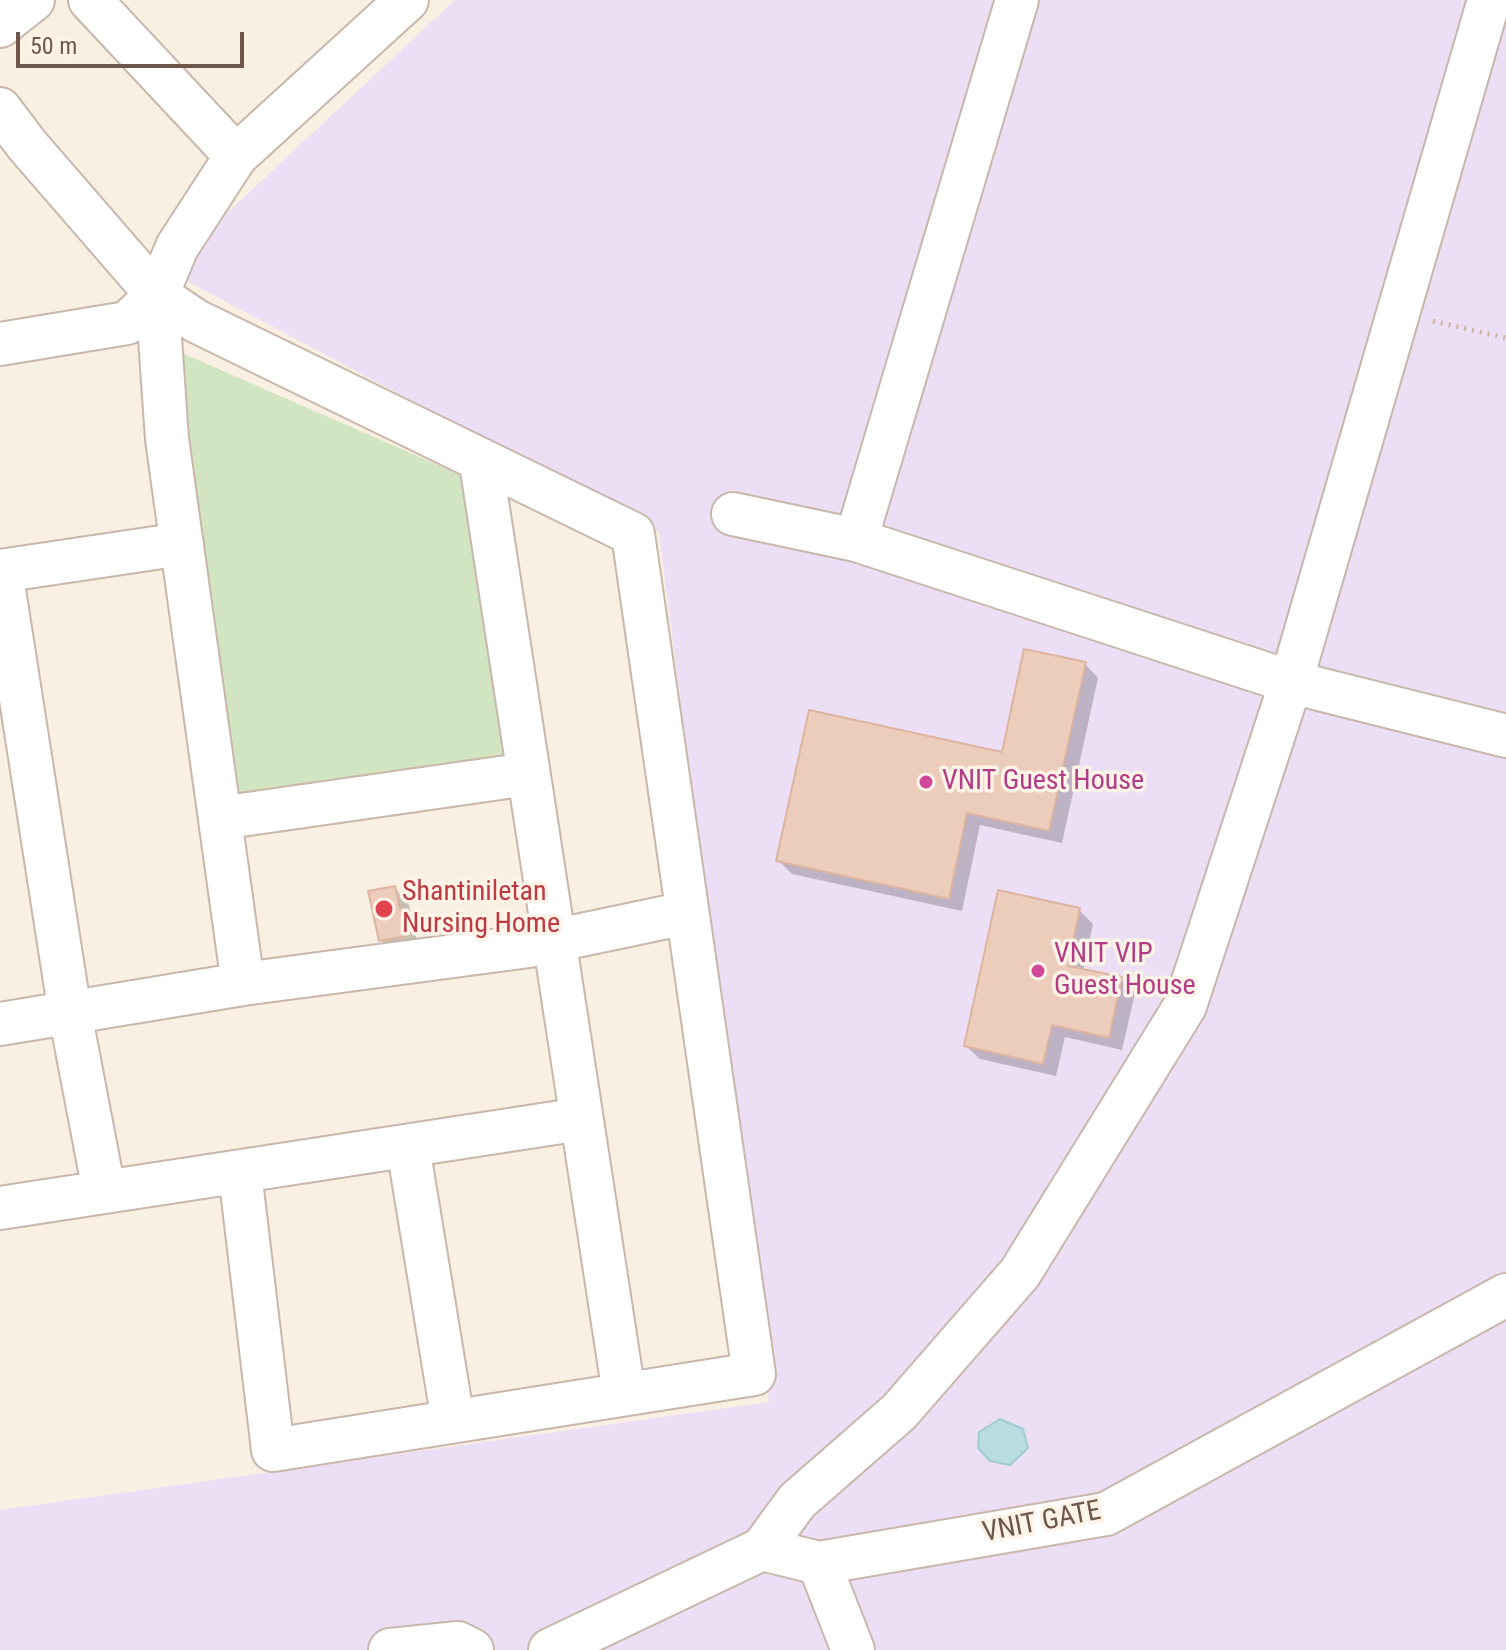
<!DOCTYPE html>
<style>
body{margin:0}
#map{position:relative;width:1506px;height:1650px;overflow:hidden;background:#f9efe2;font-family:"Roboto Condensed",sans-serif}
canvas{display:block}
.scale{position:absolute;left:16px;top:32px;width:228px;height:36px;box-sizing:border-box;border:4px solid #6e564b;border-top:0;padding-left:10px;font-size:24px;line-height:28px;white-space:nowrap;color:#6e564b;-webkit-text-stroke:6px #fdf3e7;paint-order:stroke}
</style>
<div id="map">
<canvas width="1506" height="1650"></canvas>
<div class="scale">50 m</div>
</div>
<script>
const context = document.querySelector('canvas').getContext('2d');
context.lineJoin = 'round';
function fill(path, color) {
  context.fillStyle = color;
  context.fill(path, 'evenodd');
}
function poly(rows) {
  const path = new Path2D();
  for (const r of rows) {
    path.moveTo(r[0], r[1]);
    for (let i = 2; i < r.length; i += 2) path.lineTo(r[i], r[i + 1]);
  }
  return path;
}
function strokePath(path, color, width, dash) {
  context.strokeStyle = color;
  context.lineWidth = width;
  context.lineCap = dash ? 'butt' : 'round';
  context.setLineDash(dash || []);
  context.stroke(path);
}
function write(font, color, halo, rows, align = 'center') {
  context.font = font + ' "Roboto Condensed",sans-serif';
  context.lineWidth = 7;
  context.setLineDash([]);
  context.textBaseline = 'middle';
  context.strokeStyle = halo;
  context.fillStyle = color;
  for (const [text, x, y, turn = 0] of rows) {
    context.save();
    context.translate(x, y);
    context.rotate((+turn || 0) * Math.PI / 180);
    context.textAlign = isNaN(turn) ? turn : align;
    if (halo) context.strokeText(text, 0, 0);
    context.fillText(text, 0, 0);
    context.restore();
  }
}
const education = poly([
 [455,0,1506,0,1506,1650,0,1650,0,1510,769,1402,659,532,166,270]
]);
const green = poly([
 [159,343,470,479,514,765,231,804]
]);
const water = poly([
 [1000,1419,1023,1429,1028,1448,1010,1465,990,1461,978,1448,979,1432,1000,1419]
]);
const shadow = poly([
 [1085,664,1098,678,1062,843,980,825,962,911,792,874,778,860,1003,754],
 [394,888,408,901,419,949,395,954,381,940],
 [1079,910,1093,924,1083,971,1121,979,1135,993,1122,1050,1065,1037,1056,1076,980,1059,966,1046]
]);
const building = poly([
 [1024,649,1086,662,1049,831,967,813,949,899,776,861,809,710,1002,752,1024,649],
 [395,886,406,936,379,941,368,891,395,886],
 [998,890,1080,908,1068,966,1122,977,1109,1038,1052,1025,1043,1064,964,1046,998,890]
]);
const path = poly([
 [1433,321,1506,338]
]);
const minor = poly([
 [90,0,236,156],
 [0,26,33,0],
 [0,109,27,145,157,295,196,321,633,534,754,1374,273,1450,240,1173],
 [157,295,167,439,243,984],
 [0,344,127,323,157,295,177,247,236,156,407,0],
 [481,463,624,1394],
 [733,514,856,540,1291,682,1506,736],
 [856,540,1017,0],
 [0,571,182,544],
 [1,571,70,1013,104,1191],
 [220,818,528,774],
 [0,1024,243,984,529,946,686,913],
 [408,1147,453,1421],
 [0,1208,581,1119],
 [762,1549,797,1501,899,1412,1020,1273,1185,1006,1291,682,1489,0],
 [819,1563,853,1650],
 [390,1650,458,1643,472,1650],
 [550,1650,762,1549,819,1563,1106,1514,1506,1295]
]);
const markers = [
 [926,782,8,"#d1479c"],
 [384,909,10,"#e0444e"],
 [1038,971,8,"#d1479c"]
];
const hotelNames = [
 ["VNIT Guest House",942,782],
 ["VNIT VIP",1054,955],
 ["Guest House",1054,987]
];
const healthNames = [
 ["Shantiniletan",402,893],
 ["Nursing Home",402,925]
];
const streetNames = [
 ["VNIT GATE",1042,1523,-11]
];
fill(education, '#ecdff5');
fill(green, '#d2e5c2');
fill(water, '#b9dce0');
strokePath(water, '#a0cbd1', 2);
fill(shadow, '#0003');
fill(building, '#eccdbc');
strokePath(building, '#ddb49f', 2);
strokePath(minor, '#c8b7aa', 46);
strokePath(path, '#d0b1a0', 5, [2, 6]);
strokePath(minor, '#fff', 42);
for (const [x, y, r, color] of markers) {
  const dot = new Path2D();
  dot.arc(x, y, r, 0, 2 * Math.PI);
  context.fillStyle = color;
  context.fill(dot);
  strokePath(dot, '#fdf3e7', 3);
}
write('28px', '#b23c85', '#fdf3e7', hotelNames, 'left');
write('28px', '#be3a42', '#fdf3e7', healthNames, 'left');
write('28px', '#6e564b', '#fdf3e7', streetNames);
</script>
